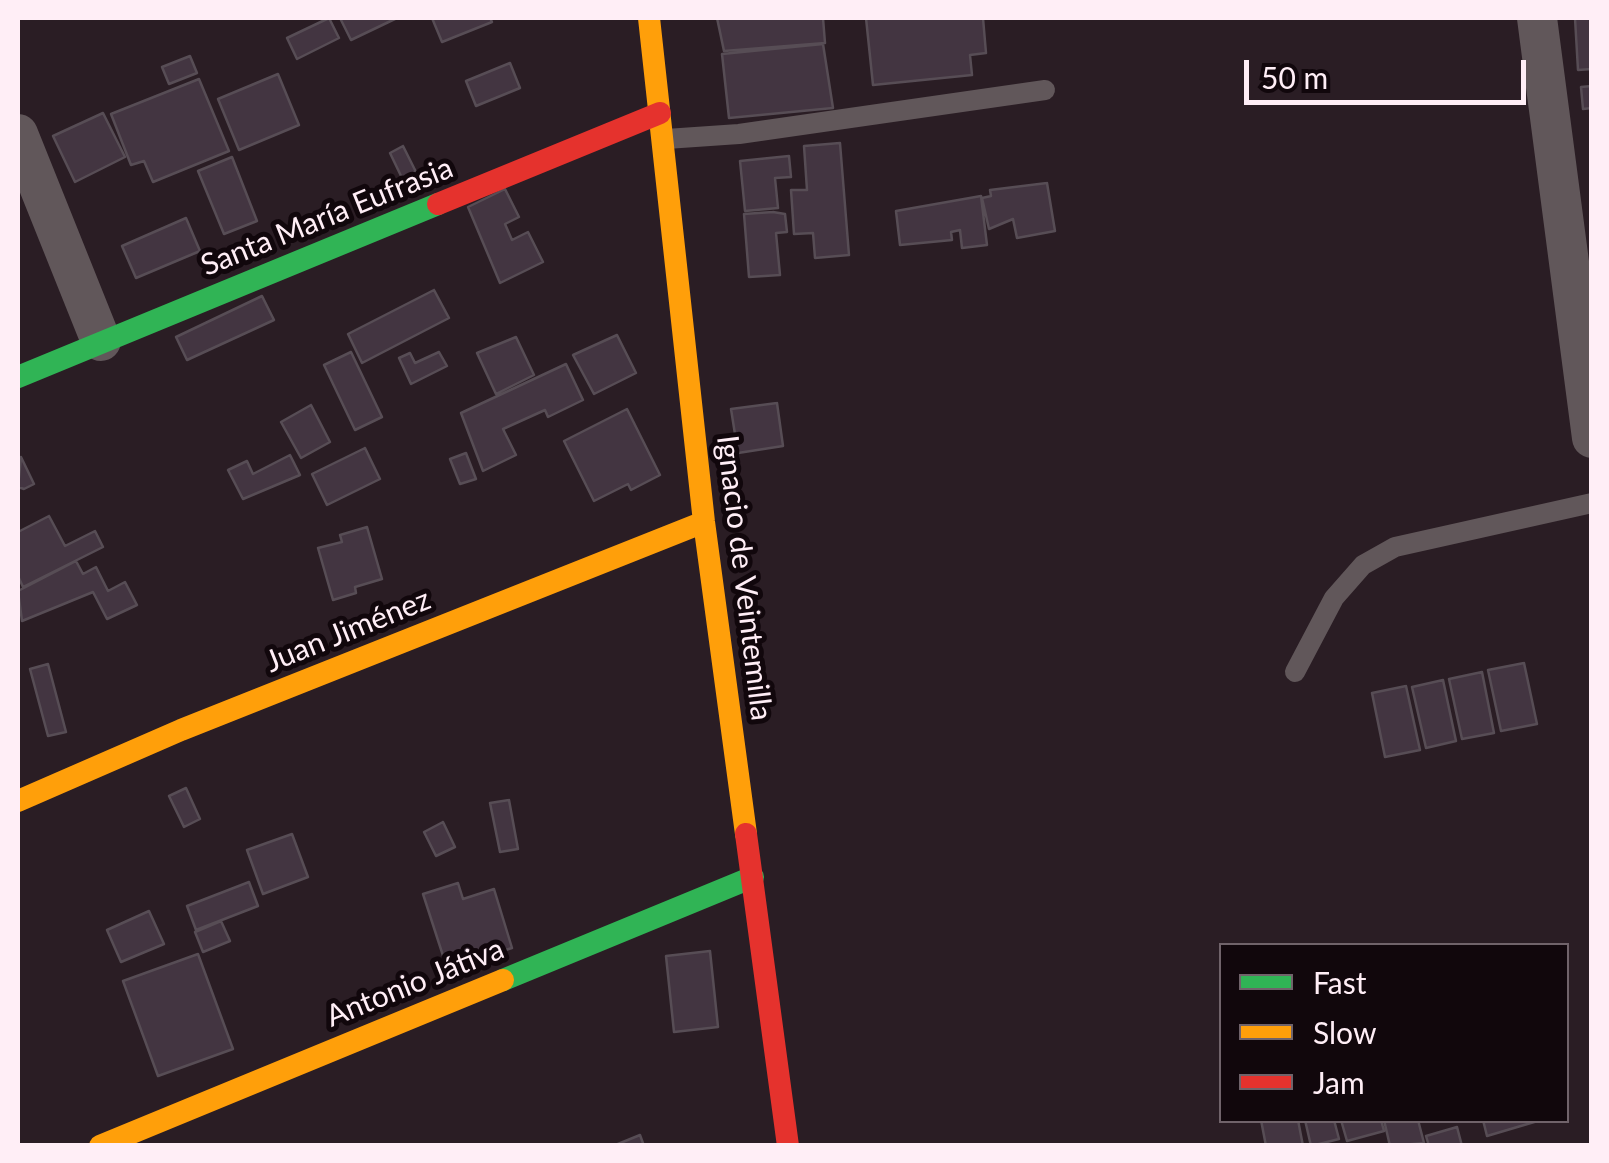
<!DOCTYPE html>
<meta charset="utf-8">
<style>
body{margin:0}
#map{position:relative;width:1609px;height:1163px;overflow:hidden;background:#2a1d24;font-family:Lato,sans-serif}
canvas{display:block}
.frame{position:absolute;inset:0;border:20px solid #ffeef6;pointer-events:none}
.legend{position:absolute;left:1219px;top:943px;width:350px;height:180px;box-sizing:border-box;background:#11070c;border:2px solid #70636a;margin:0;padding:12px 18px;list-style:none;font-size:30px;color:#ffeef6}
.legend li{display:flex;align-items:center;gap:20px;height:50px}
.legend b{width:50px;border:2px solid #70636a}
.scale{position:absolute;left:1244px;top:60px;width:282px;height:45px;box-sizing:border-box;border:5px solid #ffeef6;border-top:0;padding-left:12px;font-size:30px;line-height:35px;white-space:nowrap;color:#ffeef6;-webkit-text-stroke:8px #11070c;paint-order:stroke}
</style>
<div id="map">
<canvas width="1609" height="1163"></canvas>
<div class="frame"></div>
<ul class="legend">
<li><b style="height:12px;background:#30b455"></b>Fast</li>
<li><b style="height:12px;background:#ff9f0a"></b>Slow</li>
<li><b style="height:12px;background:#e5322d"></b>Jam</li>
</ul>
<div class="scale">50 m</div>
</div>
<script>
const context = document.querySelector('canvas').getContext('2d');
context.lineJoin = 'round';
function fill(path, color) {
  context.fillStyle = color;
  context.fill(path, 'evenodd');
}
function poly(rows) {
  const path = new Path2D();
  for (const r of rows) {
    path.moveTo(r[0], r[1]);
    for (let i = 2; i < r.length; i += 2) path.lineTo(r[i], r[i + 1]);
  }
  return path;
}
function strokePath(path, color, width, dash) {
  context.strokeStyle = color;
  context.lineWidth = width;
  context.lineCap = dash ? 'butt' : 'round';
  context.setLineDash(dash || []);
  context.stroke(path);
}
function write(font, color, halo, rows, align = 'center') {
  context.font = font + ' Lato,sans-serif';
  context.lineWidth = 10;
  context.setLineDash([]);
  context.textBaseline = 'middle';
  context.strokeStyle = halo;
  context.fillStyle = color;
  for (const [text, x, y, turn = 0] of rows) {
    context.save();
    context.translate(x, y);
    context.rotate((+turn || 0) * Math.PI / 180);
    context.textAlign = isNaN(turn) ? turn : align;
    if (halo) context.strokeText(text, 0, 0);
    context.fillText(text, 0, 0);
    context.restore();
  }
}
const building = poly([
 [329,18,339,38,297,59,287,38,329,18],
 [340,18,397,18,351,40,340,18],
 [432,18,490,18,492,22,442,42,432,18],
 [717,18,823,18,825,43,724,51,717,18],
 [866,18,983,18,986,53,970,55,972,75,873,85,866,18],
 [1575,18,1592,18,1592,69,1578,70,1575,18],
 [823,44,833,108,729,118,722,54,823,44],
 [190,56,197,73,169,84,162,67,190,56],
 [510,63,520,88,476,106,466,81,510,63],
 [278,74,299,125,239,150,218,99,278,74],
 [199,79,229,151,153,182,144,161,131,165,111,114,199,79],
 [1592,86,1592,108,1583,109,1581,87,1592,86],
 [103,113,125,157,75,182,53,136,103,113],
 [840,143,849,255,815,258,813,233,794,234,791,190,807,190,804,146,840,143],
 [403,146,416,172,402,178,390,153,403,146],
 [789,156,791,177,775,178,778,208,745,211,740,161,789,156],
 [232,157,257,221,224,234,198,171,232,157],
 [1047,183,1055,231,1017,238,1013,219,989,229,982,198,991,196,990,190,1047,183],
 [505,189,519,217,505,224,512,240,528,232,543,262,500,283,468,207,505,189],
 [981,196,987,245,962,248,960,230,951,232,952,240,900,245,896,211,981,196],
 [773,212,785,214,787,232,776,233,780,275,749,277,744,214,773,212],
 [186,218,200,251,136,278,122,246,186,218],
 [434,290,449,318,362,363,348,334,434,290],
 [262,296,274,320,187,360,176,337,262,296],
 [617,335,636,373,594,394,573,355,617,335],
 [516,337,534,375,496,394,477,353,516,337],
 [351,352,382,417,355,430,324,365,351,352],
 [439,352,447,366,411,384,399,358,410,353,415,363,439,352],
 [566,364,583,400,548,417,545,410,503,429,516,455,483,471,461,413,566,364],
 [777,403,783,446,738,453,731,409,777,403],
 [311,405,330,442,301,458,281,422,311,405],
 [627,409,660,475,631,490,628,484,594,501,564,441,627,409],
 [365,448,380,479,327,505,312,474,365,448],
 [466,453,476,479,460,484,450,459,466,453],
 [290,455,300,475,243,499,228,470,247,461,253,474,290,455],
 [21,457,34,484,24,489,18,487,21,457],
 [49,516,65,546,95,531,103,547,23,587,18,576,18,532,49,516],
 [367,527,382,579,355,587,356,593,333,600,318,548,342,542,340,535,367,527],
 [76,561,83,574,96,567,108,591,125,582,137,605,107,619,93,592,22,621,18,591,76,561],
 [1524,663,1537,724,1501,731,1488,670,1524,663],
 [48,664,66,732,48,736,30,669,48,664],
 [1482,672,1494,733,1462,739,1449,679,1482,672],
 [1443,680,1456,741,1426,748,1412,687,1443,680],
 [1406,686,1420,750,1385,757,1372,693,1406,686],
 [186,788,200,819,184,827,169,796,186,788],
 [509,800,518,849,500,852,490,803,509,800],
 [443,822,455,847,436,856,424,832,443,822],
 [292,834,308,877,263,894,247,850,292,834],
 [249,882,258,906,196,930,187,906,249,882],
 [458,883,463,899,494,889,512,948,447,968,423,894,458,883],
 [149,911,164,944,121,962,107,930,149,911],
 [221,921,230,941,203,952,195,932,221,921],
 [710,951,718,1027,674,1032,666,956,710,951],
 [198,954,233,1049,158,1076,123,981,198,954],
 [1261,1120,1298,1120,1303,1146,1266,1146,1261,1120],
 [1305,1120,1334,1120,1339,1139,1311,1146,1305,1120],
 [1341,1120,1381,1120,1384,1131,1347,1141,1341,1120],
 [1384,1120,1418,1120,1424,1143,1390,1146,1384,1120],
 [1483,1120,1541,1120,1487,1136,1483,1120],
 [1457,1127,1462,1146,1429,1146,1426,1136,1457,1127],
 [640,1135,644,1146,613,1146,640,1135]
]);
const lane = poly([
 [666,139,739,134,1045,90],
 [1295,672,1334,598,1363,565,1395,547,1592,503]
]);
const street = poly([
 [1537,18,1592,438],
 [18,134,101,341]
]);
const fast = poly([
 [18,377,438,204],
 [503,980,753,877]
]);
const slow = poly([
 [649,18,704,522,746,834],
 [18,801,181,730,704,522],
 [100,1146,503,980]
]);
const jam = poly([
 [438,204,660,113],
 [746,834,788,1146]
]);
const streetNames = [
 ["Santa María Eufrasia",327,217,-22],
 ["Ignacio de Veintemilla",744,578,83],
 ["Juan Jiménez",348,631,-22],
 ["Antonio Játiva",415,983,-22]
];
fill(building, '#433541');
strokePath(building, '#574d55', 2.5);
strokePath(lane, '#61575a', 20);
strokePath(street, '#61575a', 40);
strokePath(fast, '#30b455', 22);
strokePath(slow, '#ff9f0a', 22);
strokePath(jam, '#e5322d', 22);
write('30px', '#ffeef6', '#11070c', streetNames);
</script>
